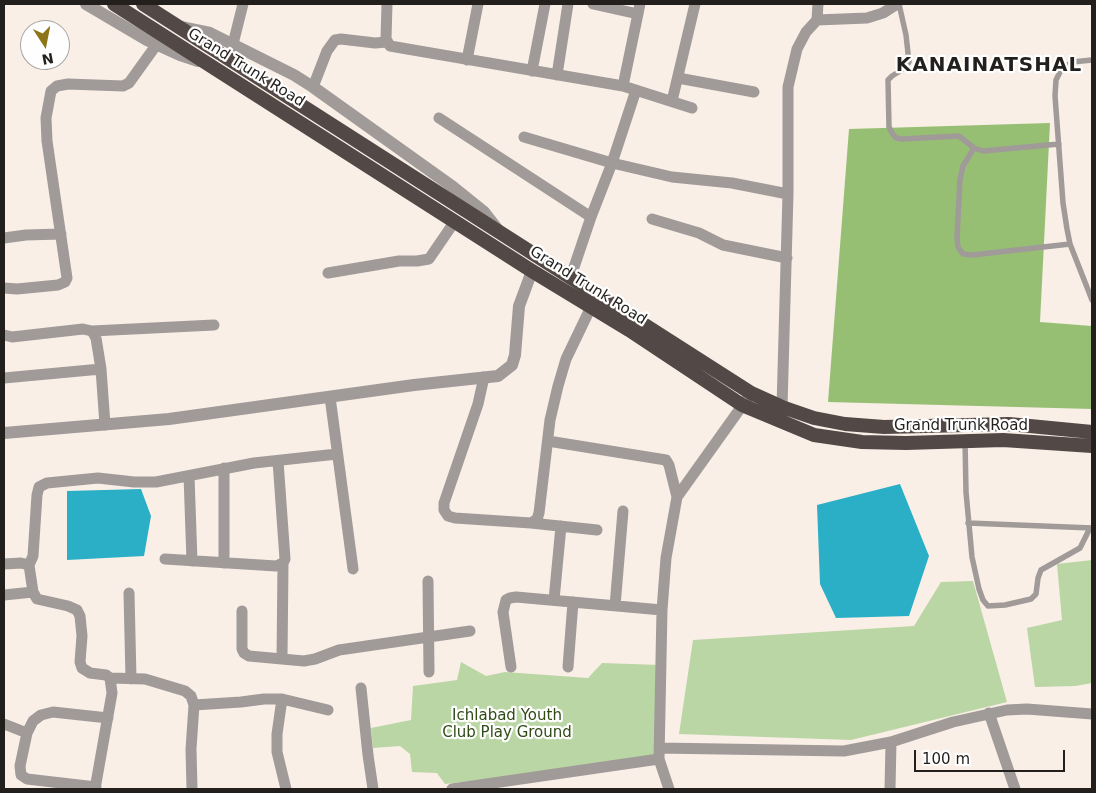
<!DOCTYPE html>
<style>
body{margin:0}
#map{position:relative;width:1096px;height:793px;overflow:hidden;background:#f9efe6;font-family:"DejaVu Sans",sans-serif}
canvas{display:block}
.frame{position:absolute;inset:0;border:5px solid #221f1c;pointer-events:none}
.north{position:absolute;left:20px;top:20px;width:50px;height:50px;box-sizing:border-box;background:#fefefe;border:1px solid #a6a5a4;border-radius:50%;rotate:169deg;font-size:14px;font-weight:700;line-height:20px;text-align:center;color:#221f1c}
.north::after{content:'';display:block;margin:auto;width:18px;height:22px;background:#8c7417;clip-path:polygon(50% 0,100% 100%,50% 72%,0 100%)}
.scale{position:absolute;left:914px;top:750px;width:151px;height:22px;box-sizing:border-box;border:2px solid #221f1c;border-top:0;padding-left:6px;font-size:15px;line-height:18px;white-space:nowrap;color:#221f1c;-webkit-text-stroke:4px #fefefe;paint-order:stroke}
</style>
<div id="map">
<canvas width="1096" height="793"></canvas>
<div class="frame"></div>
<div class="north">N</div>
<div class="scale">100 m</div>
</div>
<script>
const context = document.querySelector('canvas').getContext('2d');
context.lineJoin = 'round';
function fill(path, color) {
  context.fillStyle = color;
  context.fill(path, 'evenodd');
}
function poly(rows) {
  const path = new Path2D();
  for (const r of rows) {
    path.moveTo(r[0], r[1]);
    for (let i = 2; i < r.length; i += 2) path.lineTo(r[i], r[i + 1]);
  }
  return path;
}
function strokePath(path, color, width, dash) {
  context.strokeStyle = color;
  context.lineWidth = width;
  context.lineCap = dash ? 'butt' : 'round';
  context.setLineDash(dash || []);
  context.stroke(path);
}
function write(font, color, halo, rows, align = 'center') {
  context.font = font + ' "DejaVu Sans",sans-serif';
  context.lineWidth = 4.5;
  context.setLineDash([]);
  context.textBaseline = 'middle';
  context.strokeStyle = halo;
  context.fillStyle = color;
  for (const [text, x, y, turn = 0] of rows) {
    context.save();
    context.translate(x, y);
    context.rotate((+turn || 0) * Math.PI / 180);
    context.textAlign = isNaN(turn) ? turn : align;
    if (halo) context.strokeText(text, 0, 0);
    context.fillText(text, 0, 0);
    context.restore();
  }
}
const green = poly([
 [1092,560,1092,683,1075,686,1035,687,1027,628,1062,620,1057,564],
 [973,581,1007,702,851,740,679,734,693,640,914,626,941,582],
 [461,662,486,676,505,672,588,678,602,663,660,665,659,759,445,784,437,773,412,772,410,754,400,746,373,748,371,728,411,720,413,686,457,680]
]);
const forest = poly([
 [1050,123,1040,322,1092,326,1092,409,828,402,849,129]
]);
const water = poly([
 [900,484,929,556,909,616,836,618,820,584,817,505],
 [141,489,151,516,144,556,67,560,67,491]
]);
const service = poly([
 [899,4,906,35,909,62,905,68,892,76,888,80,889,127,892,133,896,138,902,139,959,136,974,148,983,151,1059,144],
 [1092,60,1072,62,1061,70,1056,80,1055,96,1063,203,1067,229,1070,244,1092,300],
 [974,148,963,166,960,179,957,238,958,247,963,254,972,255,1070,244],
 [965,441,966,492,972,557,979,589,983,600,988,606,1005,605,1031,599,1036,594,1038,578,1041,570,1080,548,1090,528],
 [968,523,1092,528]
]);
const minor = poly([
 [387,4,386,39,390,46,623,86,692,108],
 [593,4,638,14],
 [817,20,818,4],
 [233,44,243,4],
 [467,60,478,4],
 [532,71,545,4],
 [557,75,568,4],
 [678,78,754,92],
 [623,86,640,4],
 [313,87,327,51,335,40,341,39,375,43,387,42],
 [672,101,695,4],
 [439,118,591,217],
 [524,137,612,163,672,177,732,183,788,194],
 [652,219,699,233,723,245,787,258],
 [4,238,26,235,61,234],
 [328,273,399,261,417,261,429,259,455,221],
 [570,279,591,217,612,163,636,90],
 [4,288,17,289,58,285,65,282,67,278,47,141,46,118,51,91,57,86,68,84,123,86,129,83,157,44],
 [92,331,214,325],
 [4,335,12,337,83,329,92,331,96,338,101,369,105,425],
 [484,377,478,404,444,503,444,510,448,516,455,518,531,523,537,519,539,513,550,420,558,386,566,359,591,307],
 [4,378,101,369],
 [330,397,353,569],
 [782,407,788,194,788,87,797,49,806,32,817,20,867,18,883,13,897,4],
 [548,441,666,460,669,465,677,497],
 [189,476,192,561],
 [531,523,597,530],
 [165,559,276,566,283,563,285,559,278,461],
 [224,563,224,468],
 [4,564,21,563,29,565,33,592,37,599,68,606,77,610,80,616,82,636,80,662,82,668,90,673,106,675,110,678,112,693,95,789],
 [29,565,33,556,37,495,39,487,47,483,98,478,134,482,156,482,254,463,337,454],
 [428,581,429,672],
 [129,593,131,679],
 [4,595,33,592],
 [554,600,561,526],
 [615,606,623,511],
 [242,611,242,649,244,653,249,656,304,661,315,659,339,650,470,631],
 [282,659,283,563],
 [511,667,503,612,506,600,510,598,516,597,662,610],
 [568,667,573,602],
 [110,678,145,679,185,691,191,696,194,705,191,749,192,789],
 [361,688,368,755,373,789],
 [282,699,277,734,277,752,286,789],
 [194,705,241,702,264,699,282,699,328,710],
 [989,713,1015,789],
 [4,724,27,733],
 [659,748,844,751,891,742,953,722,1007,710,1027,709,1092,714],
 [659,759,669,789],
 [96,787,27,779,21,775,20,766,27,733,33,721,41,715,53,712,108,718],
 [452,789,659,759,662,610,666,558,677,497,747,399],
 [890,789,891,742]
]);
const tertiary = poly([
 [86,4,147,40,180,55,198,61],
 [181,27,210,33,294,75,313,87,453,187,484,212,498,230],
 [4,433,169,419,414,385,498,376,512,365,515,355,519,306,532,271]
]);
const trunk = poly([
 [114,4,532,271,629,330,742,405,814,435,862,442,906,443,1003,440,1092,446],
 [143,4,751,393,782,407,814,418,845,424,884,427,1009,424,1092,432]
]);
const streetNames = [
 ["Grand Trunk Road",246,68,32],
 ["Grand Trunk Road",588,286,32],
 ["Grand Trunk Road",961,426]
];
const parkNames = [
 ["Ichlabad Youth",507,716],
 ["Club Play Ground",507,733]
];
const districtNames = [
 ["KANAINATSHAL",989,66]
];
fill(green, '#bad6a4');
fill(forest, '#96bf73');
fill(water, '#2aafc6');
strokePath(service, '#a09a99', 5.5);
strokePath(minor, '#a09a99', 11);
strokePath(tertiary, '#a09a99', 12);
strokePath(trunk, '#524846', 14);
write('15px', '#221f1c', '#fefefe', streetNames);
write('15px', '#304b15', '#fefefe', parkNames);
context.letterSpacing = '1px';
write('bold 20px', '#221f1c', '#fefefe', districtNames);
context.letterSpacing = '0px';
</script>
